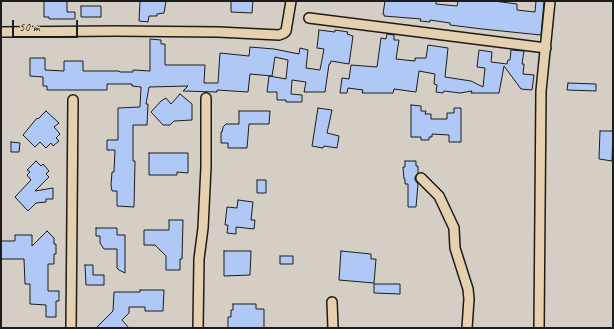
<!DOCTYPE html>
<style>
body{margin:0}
#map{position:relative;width:614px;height:329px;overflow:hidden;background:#d5cec4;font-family:Caveat,sans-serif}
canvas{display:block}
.frame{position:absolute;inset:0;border:2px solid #1c1c1c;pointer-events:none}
.scale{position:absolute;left:12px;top:20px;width:66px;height:18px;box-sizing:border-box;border:2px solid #1c1c1c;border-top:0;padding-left:5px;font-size:12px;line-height:14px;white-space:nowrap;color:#1c1c1c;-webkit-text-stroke:3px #e5d1af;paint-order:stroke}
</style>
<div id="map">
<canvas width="614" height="329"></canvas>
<div class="frame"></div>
<div class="scale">50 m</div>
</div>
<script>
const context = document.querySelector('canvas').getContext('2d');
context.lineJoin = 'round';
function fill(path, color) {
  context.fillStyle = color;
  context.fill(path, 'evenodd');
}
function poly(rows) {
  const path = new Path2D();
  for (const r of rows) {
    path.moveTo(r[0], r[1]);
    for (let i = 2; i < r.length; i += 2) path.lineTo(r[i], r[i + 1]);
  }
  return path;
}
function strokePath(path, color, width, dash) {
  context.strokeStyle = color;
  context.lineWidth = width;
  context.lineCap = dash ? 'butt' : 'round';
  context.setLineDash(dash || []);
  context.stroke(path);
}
const building = poly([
 [44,1,67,1,67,12,75,12,75,19,49,19,49,17,44,17,44,1],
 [140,1,166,1,164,13,157,14,157,16,149,16,148,22,139,21,140,1],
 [231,1,253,1,252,13,231,12,231,1],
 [385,1,436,1,436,4,457,6,458,1,494,1,517,4,517,10,535,12,536,1,544,1,541,35,482,29,450,25,450,23,430,20,430,22,420,21,421,19,384,16,384,14,383,14,385,1],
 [81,6,101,6,101,17,81,17,81,6],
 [319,30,335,32,335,30,348,32,347,34,353,36,349,64,331,61,330,64,329,64,325,92,304,92,306,82,292,80,291,94,302,95,302,102,286,102,286,100,277,100,277,92,267,92,269,76,286,79,288,60,275,57,272,76,250,74,248,92,217,90,217,92,183,91,188,86,149,87,146,104,148,104,147,125,133,125,133,161,135,161,134,207,117,206,117,191,112,191,111,185,112,172,114,172,115,150,107,150,107,140,118,140,118,108,140,107,141,87,132,86,132,84,107,84,107,90,47,90,47,86,43,86,43,77,30,76,30,58,45,58,45,70,64,71,64,61,83,61,83,71,119,71,120,72,133,72,133,70,150,71,150,39,161,40,161,44,165,44,165,65,205,65,204,83,218,83,220,53,249,56,250,47,274,49,299,54,300,48,308,50,306,68,320,70,324,49,317,48,319,30],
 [387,34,394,35,394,40,399,40,396,59,415,61,415,58,426,58,428,45,448,48,445,77,471,81,483,87,485,68,477,67,479,50,492,52,491,62,507,64,508,60,510,60,511,50,524,51,522,64,524,64,523,74,534,75,532,90,521,89,504,66,499,93,471,93,472,91,460,93,444,91,443,93,436,92,437,85,434,84,435,74,419,71,416,92,394,89,393,93,362,93,363,90,348,88,347,93,340,93,342,78,349,79,351,65,377,67,381,38,386,39,387,34],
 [568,83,596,84,596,91,567,90,568,83],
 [180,94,192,104,192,120,174,121,170,125,163,125,151,112,161,101,166,98,171,104,180,94],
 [411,105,421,106,421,111,426,111,425,114,431,114,431,119,447,119,447,113,454,113,454,108,461,108,461,142,449,142,449,135,432,134,432,137,429,137,429,140,421,140,421,137,411,137,411,105],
 [318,108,332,110,327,133,339,136,337,148,324,146,323,148,312,146,318,108],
 [46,111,59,123,54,127,60,134,56,138,59,141,53,146,51,143,46,148,40,142,35,147,23,135,37,118,38,119,46,111],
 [239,111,270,111,269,124,249,124,247,148,228,148,228,143,221,143,221,132,222,132,223,127,226,124,239,124,239,111],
 [600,131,613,131,612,161,599,159,600,131],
 [11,142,20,143,19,152,11,152,11,142],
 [149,153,188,153,188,173,177,172,177,175,149,175,149,153],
 [36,161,41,166,43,164,49,171,46,174,49,177,35,191,53,188,53,199,46,199,46,202,36,203,28,211,15,197,31,180,27,175,30,172,27,170,36,161],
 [405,161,416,161,416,166,418,166,418,173,415,177,415,180,418,184,416,207,408,207,408,184,405,184,405,179,404,179,403,167,405,167,405,161],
 [257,180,266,180,266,193,257,193,257,180],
 [238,200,253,202,251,220,255,220,254,229,236,227,236,234,227,233,228,225,225,225,227,207,237,208,238,200],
 [169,220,183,220,182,259,180,259,180,270,166,270,166,256,155,245,144,245,144,230,169,230,169,220],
 [96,228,117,228,117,235,125,235,125,273,119,270,117,268,117,249,104,249,100,243,100,236,96,236,96,228],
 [47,231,54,238,54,244,56,244,56,254,54,254,54,264,48,264,48,291,59,291,59,301,56,301,56,317,46,317,46,305,30,304,30,284,25,284,24,259,1,259,1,241,15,241,15,235,32,235,32,246,47,231],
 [224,251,251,251,250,275,224,276,224,251],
 [341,251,371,254,371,259,376,259,374,283,339,280,341,251],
 [280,256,293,256,293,264,280,264,280,256],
 [85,265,93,265,93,275,104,275,104,285,86,285,85,265],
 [374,284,400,284,400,294,374,293,374,284],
 [140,290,164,290,163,311,145,311,145,307,129,307,129,313,122,320,129,328,96,328,113,311,114,292,140,292,140,290],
 [233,304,256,304,256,309,264,309,264,328,228,328,228,317,231,317,231,310,233,310,233,304]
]);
const minor = poly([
 [309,18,546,48],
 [1,32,115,31,218,32,279,35,284,33,286,31,291,1],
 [421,178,439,196,454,228,455,248,468,289,469,299,467,328],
 [332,302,333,328],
 [71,328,73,100],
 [198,328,199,259,203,228,206,167,206,98],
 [539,328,541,91,550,1]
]);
fill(building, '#afc8f6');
strokePath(building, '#1c1c1c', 1);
strokePath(minor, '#1c1c1c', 12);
strokePath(minor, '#e5d1af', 9);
</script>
